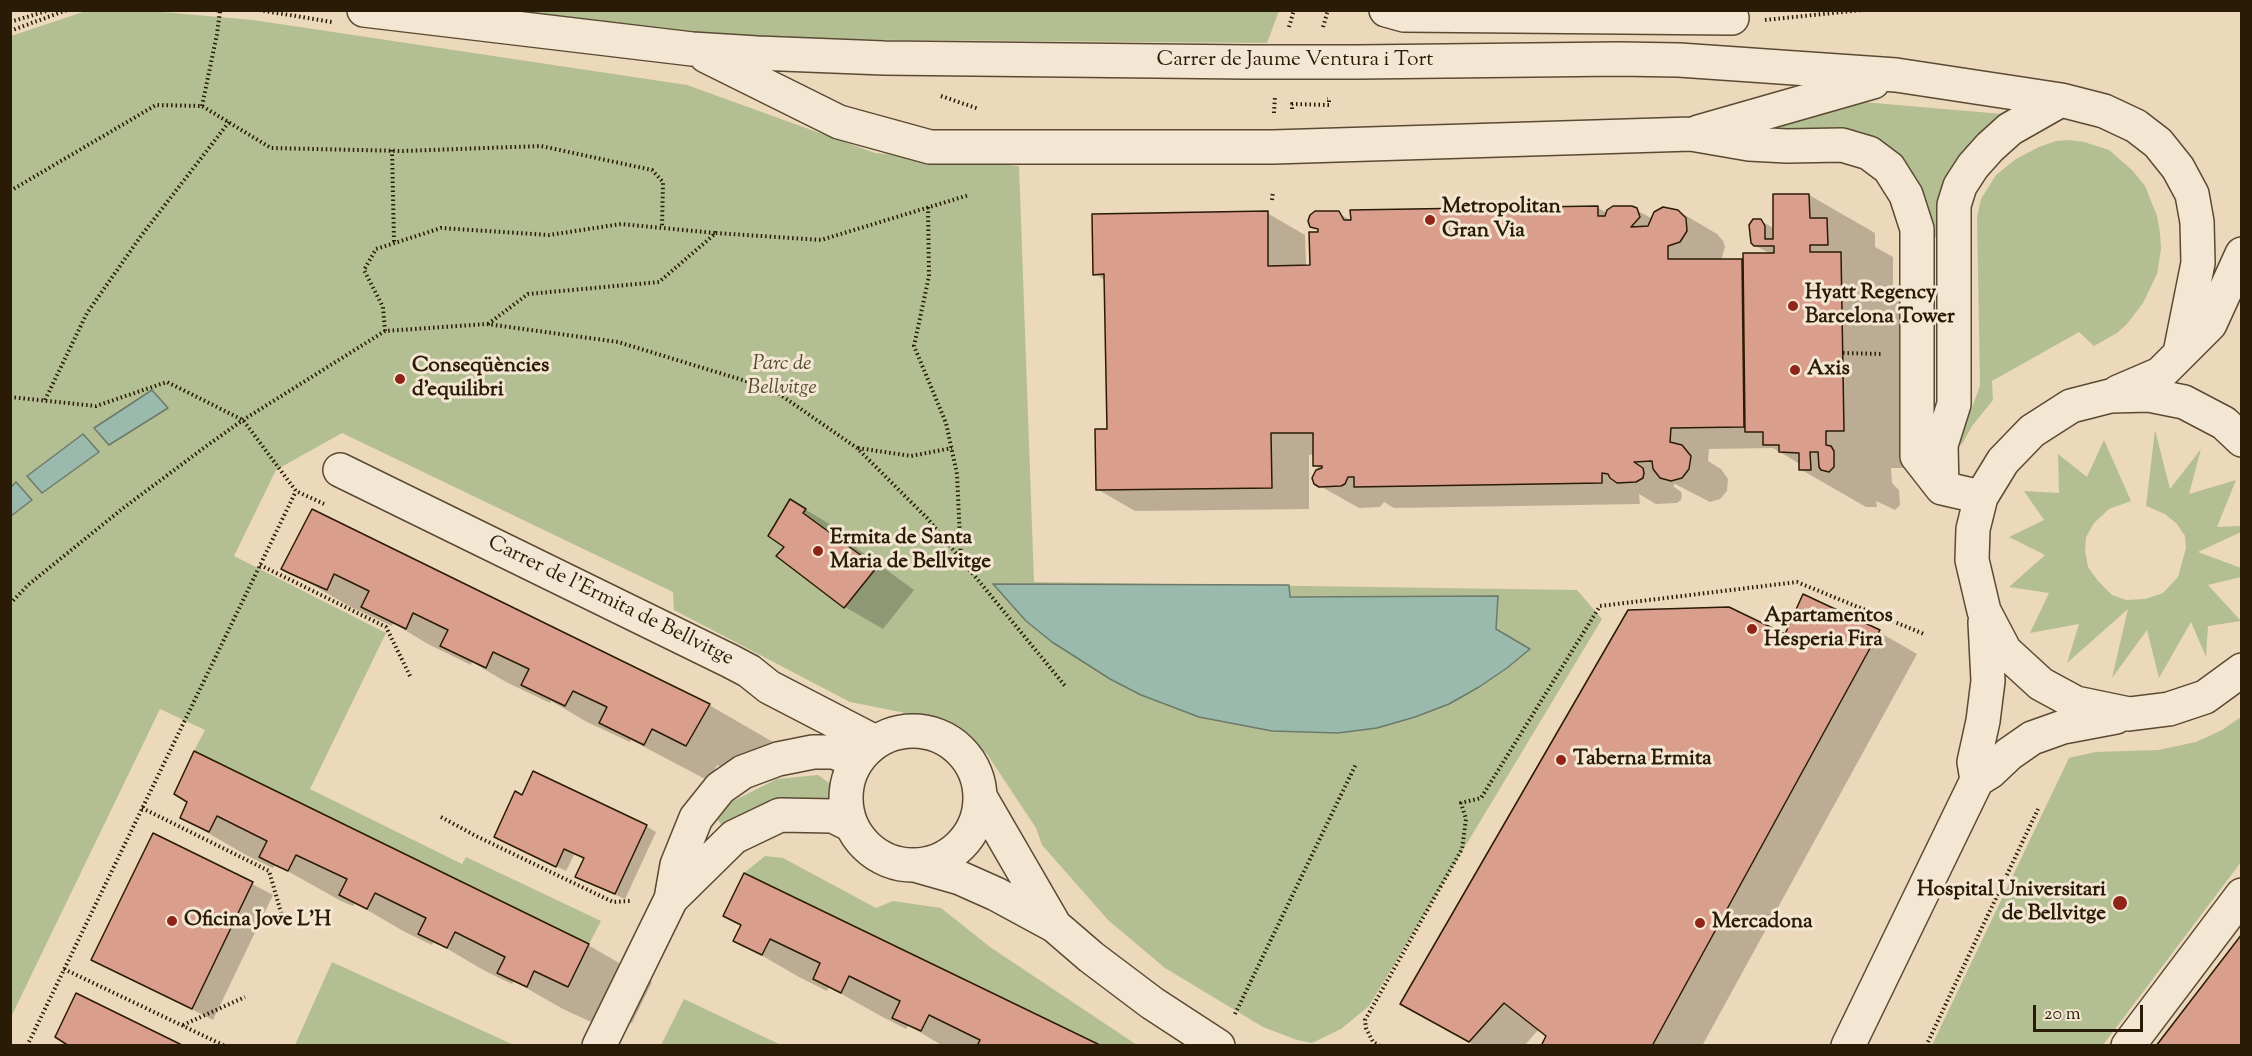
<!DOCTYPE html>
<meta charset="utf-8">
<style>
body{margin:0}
#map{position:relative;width:2252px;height:1056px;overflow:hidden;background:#ecd8ba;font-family:"Sorts Mill Goudy",serif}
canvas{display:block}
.frame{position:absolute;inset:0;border:12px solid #2a1b07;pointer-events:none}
.scale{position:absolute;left:2033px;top:1005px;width:110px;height:27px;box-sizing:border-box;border:3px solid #2a1b07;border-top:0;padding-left:8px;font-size:18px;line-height:21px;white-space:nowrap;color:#2a1b07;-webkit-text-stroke:4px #f3e6d2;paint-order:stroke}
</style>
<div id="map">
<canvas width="2252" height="1056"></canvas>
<div class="frame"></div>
<div class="scale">20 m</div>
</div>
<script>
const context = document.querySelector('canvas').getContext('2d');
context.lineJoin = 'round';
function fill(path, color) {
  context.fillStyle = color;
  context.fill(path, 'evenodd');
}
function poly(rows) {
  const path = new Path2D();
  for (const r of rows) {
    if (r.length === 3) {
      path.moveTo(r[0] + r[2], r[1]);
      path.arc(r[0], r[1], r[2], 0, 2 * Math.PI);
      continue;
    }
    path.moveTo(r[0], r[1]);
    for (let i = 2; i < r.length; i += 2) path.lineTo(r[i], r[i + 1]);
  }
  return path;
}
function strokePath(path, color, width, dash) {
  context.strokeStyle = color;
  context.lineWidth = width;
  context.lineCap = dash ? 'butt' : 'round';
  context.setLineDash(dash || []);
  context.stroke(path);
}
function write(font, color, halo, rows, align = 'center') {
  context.font = font + ' "Sorts Mill Goudy",serif';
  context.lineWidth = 6;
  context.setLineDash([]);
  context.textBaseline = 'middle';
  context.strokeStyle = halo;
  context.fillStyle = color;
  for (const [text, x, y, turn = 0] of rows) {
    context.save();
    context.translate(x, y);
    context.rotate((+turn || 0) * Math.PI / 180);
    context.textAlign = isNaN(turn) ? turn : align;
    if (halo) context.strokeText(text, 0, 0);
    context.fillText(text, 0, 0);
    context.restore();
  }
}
const green = poly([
 [86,11,151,11,253,20,687,85,875,153,1019,166,1034,582,1577,590,1602,619,1369,1006,1341,1029,1312,1043,1297,1040,1263,1027,1165,968,1108,920,1042,845,1036,828,987,754,936,719,850,702,674,610,673,592,342,433,276,470,234,556,386,633,310,789,462,864,466,857,601,921,589,944,194,751,205,730,160,709,11,1017,11,36],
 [436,11,1279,11,1267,43,667,38],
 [1850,101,2003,114,1971,143,1951,168,1944,181,1936,206,1936,237,1927,238,1910,178,1735,135],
 [2069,140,2084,142,2109,150,2133,171,2145,186,2157,216,2160,233,2161,249,2157,274,2143,303,2127,324,2117,333,2094,346,2079,332,1992,381,1993,400,1972,426,1961,446,1960,439,1980,386,1977,217,1981,199,1996,175,2016,159,2039,147,2056,141],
 [2155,430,2170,489,2201,449,2189,494,2236,480,2217,527,2241,526,2241,532,2198,552,2241,568,2241,577,2208,585,2241,621,2208,626,2206,657,2191,622,2159,678,2147,630,2112,678,2128,609,2067,663,2079,624,2030,633,2049,593,2009,587,2045,555,2009,537,2044,520,2024,491,2059,493,2058,454,2087,477,2104,440,2131,501,2109,509,2094,523,2086,537,2085,551,2088,567,2098,581,2112,595,2126,600,2145,599,2163,593,2178,577,2186,548,2185,536,2177,524,2165,514,2146,506],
 [2241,717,2241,862,2103,1045,1932,1045,2069,758,2095,752,2158,750,2196,742,2222,730],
 [818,775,832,785,829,802,735,823,721,824,716,818,729,803,777,779],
 [765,856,783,858,876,908,893,901,941,908,990,947,1137,1045,1102,1045,744,873],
 [332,962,514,1045,295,1045],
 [684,999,781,1045,661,1045]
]);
const water = poly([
 [152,390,168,408,109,445,94,428,152,390],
 [83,434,99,452,42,493,27,476,83,434],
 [16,482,32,500,11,516,11,487,16,482],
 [993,584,1289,585,1290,597,1498,596,1496,629,1530,649,1507,668,1479,687,1449,704,1415,717,1377,728,1338,733,1272,731,1199,717,1141,695,1110,679,1052,642,1026,621,993,584]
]);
const shadow = poly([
 [1809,195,1875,233,1875,247,1893,257,1893,284,1907,291,1910,468,1891,468,1892,483,1899,490,1900,505,1895,510,1876,501,1877,507,1866,507,1800,469,1800,464,1773,448,1709,449,1708,461,1721,469,1728,479,1727,491,1720,499,1710,502,1675,484,1673,486,1681,492,1682,495,1681,500,1677,503,1656,504,1639,494,1640,504,1394,508,1384,502,1380,507,1359,508,1320,486,1322,470,1314,465,1314,454,1309,455,1309,509,1135,511,1097,489,1108,430,1105,280,1095,274,1267,213,1305,235,1306,266,1312,266,1320,233,1320,230,1312,226,1338,213,1352,221,1598,208,1607,213,1636,210,1653,219,1678,211,1717,234,1723,241,1725,247,1721,261,1744,262,1771,254,1754,245,1761,221,1775,229],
 [791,501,843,532,840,536,914,590,883,629,845,607,778,555,786,546],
 [313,511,709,705,773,742,751,781,717,765,709,781,631,740,630,742,587,722,551,701,550,703,506,682,472,662,471,665,428,644,393,623,392,626,349,606,285,569],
 [1804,596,1879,632,1917,654,1702,1046,1542,1046,1548,1036,1539,1029,1524,1046,1476,1046,1440,1025,1785,636],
 [523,797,646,826,656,832,625,899,587,882,586,858,575,853,566,871,506,842],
 [189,801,588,945,652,982,632,1023,599,1007,591,1022,563,1009,514,981,512,984,485,971,434,941,432,945,405,932,355,903,353,906,341,901,275,864,273,868,246,855,182,818],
 [252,884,273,895,213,1020,93,959],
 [725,916,1099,1046,943,1046,908,1025,906,1029,879,1015,829,987,827,991,799,977,735,940,742,926]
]);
const building = poly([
 [1773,194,1809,194,1810,218,1827,218,1828,245,1810,245,1810,252,1841,252,1844,431,1826,431,1826,445,1831,446,1834,451,1834,467,1829,472,1821,470,1819,467,1818,452,1810,452,1811,470,1799,470,1799,453,1779,452,1779,445,1763,445,1763,432,1745,432,1743,253,1774,253,1774,246,1754,246,1751,243,1749,225,1753,219,1761,219,1765,226,1765,239,1773,239,1773,194],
 [1598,206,1598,216,1605,216,1607,210,1613,206,1632,206,1637,208,1640,217,1631,227,1648,226,1654,212,1663,207,1678,210,1686,218,1687,231,1680,242,1668,246,1668,259,1742,259,1744,427,1671,428,1670,442,1682,445,1691,456,1689,469,1682,478,1671,481,1660,478,1653,469,1652,461,1634,462,1643,468,1644,473,1643,478,1636,482,1617,483,1610,478,1608,474,1602,473,1602,483,1354,487,1354,477,1348,477,1345,484,1341,486,1319,487,1314,484,1312,478,1316,470,1322,468,1322,466,1313,466,1313,433,1271,433,1272,488,1096,490,1095,429,1107,429,1104,274,1093,275,1092,214,1268,211,1268,266,1310,265,1309,232,1318,232,1318,229,1310,227,1308,221,1310,215,1315,211,1339,211,1344,220,1351,220,1350,210,1598,206],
 [790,499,806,509,803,513,877,567,844,608,776,556,784,547,768,536,790,499],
 [312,509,710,704,686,746,652,729,644,745,599,723,607,707,573,691,565,706,521,685,529,669,493,652,486,668,440,646,448,630,413,613,406,629,361,607,369,591,334,574,327,590,289,573,281,569,312,509],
 [1803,594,1880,630,1652,1046,1541,1046,1546,1036,1504,1003,1469,1042,1400,1004,1628,610,1729,607,1785,634,1803,594],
 [194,751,589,944,568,987,534,971,527,987,514,981,497,973,505,957,455,932,447,948,418,934,426,918,375,893,367,909,339,895,347,879,296,855,288,871,275,865,259,857,267,841,217,816,209,832,180,818,187,802,174,794,194,751],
 [533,771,647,825,615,894,575,877,584,858,564,849,556,867,494,837,515,791,522,795,533,771],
 [153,833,253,882,192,1009,91,960,153,833],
 [744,873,1102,1046,977,1046,980,1040,929,1015,921,1031,892,1018,900,1001,849,976,841,993,813,979,820,963,770,939,762,955,733,941,741,925,723,916,744,873],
 [2242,934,2242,1046,2156,1046,2242,934],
 [76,993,184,1046,69,1046,55,1037,76,993]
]);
const path = poly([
 [259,10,332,22],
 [1765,20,1862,10],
 [10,22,50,10],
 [1289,27,1294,10],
 [1323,27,1328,10],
 [10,31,67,10],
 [941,96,979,109],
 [202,106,217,34,220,11,216,10],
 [1292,109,1292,104,1329,105,1329,99,1327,99],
 [1274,113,1275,96],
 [392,150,394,242],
 [10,191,156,105,202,106,271,148,403,151,541,146,652,170,663,182,662,228],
 [1272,200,1273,191],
 [928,207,929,276,914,346,946,423,957,474,961,560],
 [488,324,528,294,659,282,716,233,821,240,969,195],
 [385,331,383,307,364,270,376,249,441,228,549,235,621,224,715,233],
 [1843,353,1883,354],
 [10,397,96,406,167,382,243,420,296,491,324,504],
 [45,400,87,313,141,236,229,122],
 [858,448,911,456,952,448],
 [260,565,386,627,411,678],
 [10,604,28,585,122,509,205,447,243,420,385,331,487,324,618,342,772,389,857,448,927,518,1066,687],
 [142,808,269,871,282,916],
 [441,817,476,836,613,902,630,901],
 [64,969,225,1046],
 [1235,1014,1356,764],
 [183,1025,245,997],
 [27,1046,296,491],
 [1380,1046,1373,1042,1366,1028,1365,1020,1462,849,1466,819,1461,803,1481,798,1600,606,1797,582,1924,634],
 [1926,1046,2038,809]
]);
const minor = poly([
 [364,10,692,49,757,53,884,58,1247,62,1358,62,1619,59,1679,60,1896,75,2061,100,2104,111,2136,126,2158,143,2178,168,2192,194,2197,222,2198,263,2180,353],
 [1386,10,1404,15,1732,18],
 [706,56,839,122,930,147,1273,147,1691,134,1749,144,1787,146,1842,145,1869,153,1889,168,1906,195,1917,229,1917,456,1942,488,1981,497],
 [1698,132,1873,82],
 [2118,392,2160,374,2210,324,2242,254],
 [2242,440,2224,423,2184,402,2149,395,2110,396,2071,406,2032,431,2003,461,1981,497,1973,529,1972,560,1984,611,2005,651,2041,684,2076,703,2129,714,2169,709,2205,697,2242,670],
 [340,470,730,661,749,671,769,687,875,742],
 [1942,488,1941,445,1954,404,1954,205,1960,186,1973,166,1990,147,2010,129,2061,100],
 [913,798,67],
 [1977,780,1974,762,1983,721,1988,681,1985,622],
 [982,800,1055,926],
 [918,866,960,878,996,894,1055,926,1091,957,1152,1003,1218,1046],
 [671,899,734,837,780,815,833,816,851,825],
 [599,1046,671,899,677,865,696,818,720,788,743,772,778,759,813,752,834,752,856,761],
 [1848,1046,1977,780,1990,772,2009,754,2032,738,2063,727,2116,717],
 [2128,1046,2242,895]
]);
const markers = [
 [1430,220,6,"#8f2418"],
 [1793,306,6,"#8f2418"],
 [1795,370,6,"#8f2418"],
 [400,379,6,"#8f2418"],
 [818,551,6,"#8f2418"],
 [1752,629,6,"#8f2418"],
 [1561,760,6,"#8f2418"],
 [2120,903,8,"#8f2418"],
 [172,921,6,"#8f2418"],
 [1700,923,6,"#8f2418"]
];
const streetNames = [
 ["Carrer de Jaume Ventura i Tort",1295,61],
 ["Carrer de l'Ermita de Bellvitge",610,602,26]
];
const poiNames = [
 ["Metropolitan",1442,208],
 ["Gran Via",1442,232],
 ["Hyatt Regency",1805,294],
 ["Barcelona Tower",1805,318],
 ["Conseqüències",412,367],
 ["d'equilibri",412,391],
 ["Axis",1807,370],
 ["Ermita de Santa",830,539],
 ["Maria de Bellvitge",830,563],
 ["Apartamentos",1764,617],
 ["Hesperia Fira",1764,641],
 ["Taberna Ermita",1573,760],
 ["Hospital Universitari",2106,891,"right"],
 ["de Bellvitge",2106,915,"right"],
 ["Oficina Jove L'H",184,921],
 ["Mercadona",1712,923]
];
const parkNames = [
 ["Parc de",782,365],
 ["Bellvitge",782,389]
];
fill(green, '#b3bf93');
fill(water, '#99baac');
strokePath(water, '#6d7a6a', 1.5);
fill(shadow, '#0003');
fill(building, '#da9e8c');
strokePath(building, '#2a1b07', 1.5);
strokePath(minor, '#5a4a34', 36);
strokePath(path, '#2a1b07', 4, [1.5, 3]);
strokePath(minor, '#f3e6d2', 33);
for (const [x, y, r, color] of markers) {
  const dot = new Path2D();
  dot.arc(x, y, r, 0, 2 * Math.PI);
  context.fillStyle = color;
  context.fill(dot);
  strokePath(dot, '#f3e6d2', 2);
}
write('21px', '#2a1b07', '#f3e6d2', streetNames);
write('bold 21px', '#2a1b07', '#f3e6d2', poiNames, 'left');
write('italic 21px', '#534c31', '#f3e6d2', parkNames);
</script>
